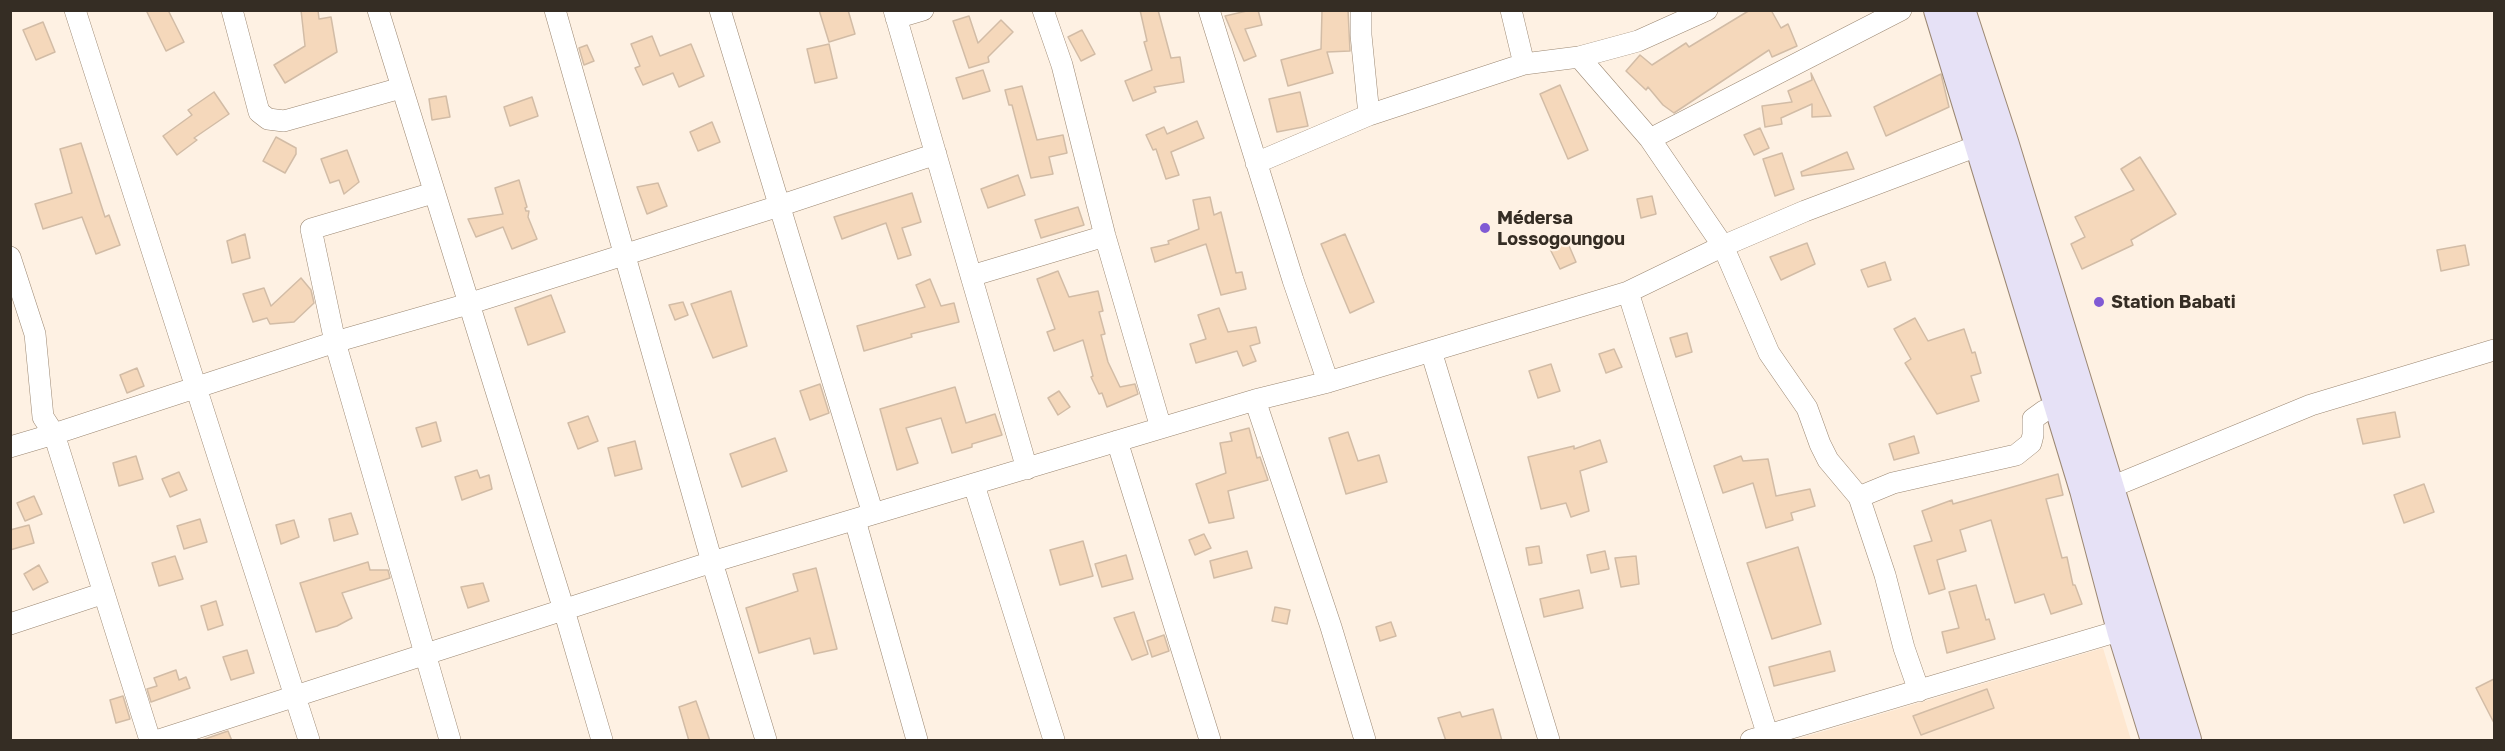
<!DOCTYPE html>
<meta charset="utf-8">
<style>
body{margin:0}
#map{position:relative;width:2505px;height:751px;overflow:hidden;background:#fef1e3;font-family:"Golos Text",sans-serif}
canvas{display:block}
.frame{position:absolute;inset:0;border:12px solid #352d24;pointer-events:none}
</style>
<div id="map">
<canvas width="2505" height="751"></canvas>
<div class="frame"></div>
</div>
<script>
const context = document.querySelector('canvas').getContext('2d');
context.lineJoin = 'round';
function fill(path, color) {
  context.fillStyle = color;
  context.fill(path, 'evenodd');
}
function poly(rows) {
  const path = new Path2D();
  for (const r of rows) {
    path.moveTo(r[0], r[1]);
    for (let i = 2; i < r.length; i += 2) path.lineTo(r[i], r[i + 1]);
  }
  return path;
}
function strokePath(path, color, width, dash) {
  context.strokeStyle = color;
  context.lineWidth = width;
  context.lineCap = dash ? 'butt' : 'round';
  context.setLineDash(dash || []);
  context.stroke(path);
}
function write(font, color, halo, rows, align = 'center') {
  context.font = font + ' "Golos Text",sans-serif';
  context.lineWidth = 4.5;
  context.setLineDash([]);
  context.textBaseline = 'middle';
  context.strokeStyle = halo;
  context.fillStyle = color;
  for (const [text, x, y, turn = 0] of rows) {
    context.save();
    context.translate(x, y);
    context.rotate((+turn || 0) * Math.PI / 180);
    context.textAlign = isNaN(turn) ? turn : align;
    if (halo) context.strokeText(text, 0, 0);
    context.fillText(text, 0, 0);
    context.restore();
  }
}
const built = poly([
 [2103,648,2131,740,1794,740]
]);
const building = poly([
 [146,10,168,10,184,42,166,51,146,10],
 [301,10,318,10,319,19,331,17,337,52,285,83,274,65,305,46,301,10],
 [819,10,848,10,855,34,829,42,819,10],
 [1140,10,1158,10,1171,58,1180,57,1184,82,1154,87,1156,92,1133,101,1125,81,1152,70,1144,42,1147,41,1140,10],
 [1251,10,1258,10,1262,25,1245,29,1256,56,1244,61,1225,16,1251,10],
 [1335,10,1348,10,1350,51,1327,52,1333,73,1288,86,1281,60,1321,49,1322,11,1335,10],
 [1750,10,1771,10,1781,28,1788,24,1797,46,1772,57,1769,50,1674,113,1663,105,1648,87,1646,90,1626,71,1640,55,1652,65,1686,43,1689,47,1750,10],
 [969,16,978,43,1001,20,1013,32,988,57,989,62,969,68,953,21,969,16],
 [43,22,55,52,36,60,23,30,43,22],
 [1082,30,1095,54,1081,61,1068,37,1082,30],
 [652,36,660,56,691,44,704,76,679,87,673,73,643,85,635,68,640,66,631,44,652,36],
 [829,44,837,78,815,83,807,49,829,44],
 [587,45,594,61,584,65,579,48,587,45],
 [983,70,990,91,963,99,956,78,983,70],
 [1811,73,1831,116,1812,117,1812,104,1781,118,1782,124,1765,127,1762,106,1792,102,1788,91,1812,80,1811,73],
 [1941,74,1949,107,1886,136,1874,107,1941,74],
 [1560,85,1588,150,1568,159,1540,94,1560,85],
 [1022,86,1037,140,1063,135,1067,153,1049,157,1053,174,1031,178,1012,105,1009,105,1005,90,1022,86],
 [214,92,229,114,194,138,197,140,177,155,163,136,192,115,188,110,214,92],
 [1300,92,1308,126,1277,132,1269,99,1300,92],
 [446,96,450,117,432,120,429,99,446,96],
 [532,97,538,116,510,126,504,107,532,97],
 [1197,121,1204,138,1171,152,1179,175,1166,179,1156,149,1153,150,1146,135,1164,127,1167,134,1197,121],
 [712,122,720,142,698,151,690,132,712,122],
 [1760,128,1769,148,1754,155,1744,135,1760,128],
 [276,137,296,148,296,154,285,173,263,161,276,137],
 [81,143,105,217,109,215,120,245,96,254,82,217,43,229,35,204,72,193,60,149,81,143],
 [347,150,359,182,344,194,339,180,330,183,321,159,347,150],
 [1847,152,1854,169,1802,176,1801,172,1847,152],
 [1782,153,1794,189,1775,196,1763,159,1782,153],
 [2140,157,2176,214,2131,240,2133,245,2082,269,2071,244,2085,237,2075,217,2134,190,2121,169,2140,157],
 [1018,175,1025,195,988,208,981,189,1018,175],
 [519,180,527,207,525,208,526,211,529,211,528,217,537,239,512,249,503,227,476,237,468,219,503,214,495,188,519,180],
 [658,183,667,206,647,214,637,187,658,183],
 [912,193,921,222,902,228,911,255,898,259,886,223,842,239,834,217,912,193],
 [1652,196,1656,214,1641,218,1637,199,1652,196],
 [1210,197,1214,215,1221,212,1236,273,1242,272,1246,289,1221,295,1206,244,1155,262,1151,248,1169,244,1168,241,1199,229,1193,200,1210,197],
 [1078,207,1084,225,1041,238,1035,220,1078,207],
 [245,234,250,258,232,263,227,241,245,234],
 [1345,234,1374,302,1350,313,1321,244,1345,234],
 [1567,241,1576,262,1560,269,1550,249,1567,241],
 [1807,243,1815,264,1781,280,1770,257,1807,243],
 [2465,245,2469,265,2441,271,2437,250,2465,245],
 [1885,262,1891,280,1868,287,1861,270,1885,262],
 [1058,271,1069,297,1098,291,1103,311,1099,312,1105,334,1101,335,1108,362,1120,387,1135,384,1138,394,1107,407,1102,393,1099,394,1091,377,1093,376,1083,340,1054,351,1047,332,1055,329,1037,279,1058,271],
 [301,278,311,290,314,303,294,322,270,324,267,318,253,322,243,294,264,288,271,306,301,278],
 [930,279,941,306,954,303,959,322,911,334,912,337,864,351,857,326,925,307,916,285,930,279],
 [731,291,747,346,713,358,691,304,731,291],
 [551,295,565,332,528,345,515,308,551,295],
 [683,302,688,315,675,320,669,305,683,302],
 [1219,308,1228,332,1256,327,1260,343,1250,346,1256,361,1243,366,1237,351,1196,363,1190,344,1206,339,1198,315,1219,308],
 [1915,318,1928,341,1964,329,1972,353,1975,352,1981,373,1971,376,1979,401,1937,414,1905,363,1911,359,1894,329,1915,318],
 [1687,333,1692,352,1676,357,1670,338,1687,333],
 [1614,349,1622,367,1606,373,1599,354,1614,349],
 [1551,364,1560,391,1538,398,1529,371,1551,364],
 [137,368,144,386,127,393,120,375,137,368],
 [820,384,829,413,810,420,800,391,820,384],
 [955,387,966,423,995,414,1002,435,972,444,972,447,952,453,941,418,906,428,918,463,897,470,880,409,955,387],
 [1059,391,1070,407,1058,415,1048,398,1059,391],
 [2395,412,2400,437,2363,444,2357,419,2395,412],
 [588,416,598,441,578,449,568,423,588,416],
 [436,422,441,441,422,447,416,428,436,422],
 [1249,428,1257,458,1260,457,1268,480,1228,491,1234,518,1209,523,1196,484,1226,473,1220,443,1232,441,1230,433,1249,428],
 [1348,432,1358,461,1379,455,1387,482,1346,494,1329,438,1348,432],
 [1914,436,1919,453,1894,460,1889,444,1914,436],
 [775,438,787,471,742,487,730,454,775,438],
 [1600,440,1607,462,1580,471,1589,511,1571,517,1566,503,1541,509,1528,457,1574,446,1574,449,1600,440],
 [635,441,642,469,615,476,608,448,635,441],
 [136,456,143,479,119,486,113,463,136,456],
 [1741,456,1743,461,1768,459,1776,496,1810,489,1815,506,1791,513,1793,520,1766,528,1753,483,1723,493,1714,466,1741,456],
 [477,470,480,478,489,475,492,489,462,500,455,477,477,470],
 [179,472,187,490,170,497,162,479,179,472],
 [2058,474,2063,495,2046,499,2062,558,2067,557,2073,585,2075,585,2082,604,2051,614,2044,594,2015,603,1991,520,1960,530,1966,551,1937,560,1945,589,1929,594,1914,546,1932,541,1922,511,1952,500,1953,504,2058,474],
 [2424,484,2434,512,2404,523,2394,495,2424,484],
 [34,496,42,514,25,521,17,503,34,496],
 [351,513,358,534,334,541,329,519,351,513],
 [200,519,207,542,184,549,177,526,200,519],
 [294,520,299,537,281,544,276,525,294,520],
 [29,525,34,543,10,550,10,530,29,525],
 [1204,534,1211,548,1195,555,1189,540,1204,534],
 [1083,541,1093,576,1060,585,1050,550,1083,541],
 [1539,546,1542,563,1529,565,1526,548,1539,546],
 [1798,547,1821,624,1772,639,1747,563,1798,547],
 [1247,551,1252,568,1214,578,1210,561,1247,551],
 [1605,551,1609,569,1591,573,1587,555,1605,551],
 [1126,555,1133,579,1102,587,1095,564,1126,555],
 [175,556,183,579,159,586,152,563,175,556],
 [1636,556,1639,584,1621,587,1615,558,1636,556],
 [368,562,370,570,388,570,390,578,342,593,352,618,337,626,316,632,300,583,368,562],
 [39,565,48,582,33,590,24,574,39,565],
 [816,568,837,649,814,654,810,638,759,653,746,608,798,591,793,574,816,568],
 [483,583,489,601,468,608,461,587,483,583],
 [1976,585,1986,620,1989,619,1995,639,1947,653,1942,632,1959,628,1949,592,1976,585],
 [1579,590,1583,608,1544,617,1540,599,1579,590],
 [216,601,223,625,208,630,201,606,216,601],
 [1275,607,1290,610,1287,624,1272,621,1275,607],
 [1134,612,1148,654,1132,660,1114,618,1134,612],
 [1391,622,1396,636,1380,641,1376,627,1391,622],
 [1164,635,1169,651,1152,657,1147,641,1164,635],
 [247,650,254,673,231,680,223,657,247,650],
 [1830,651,1835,671,1774,686,1769,667,1830,651],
 [176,670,179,680,186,677,190,688,151,702,147,689,157,686,154,678,176,670],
 [2494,679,2494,723,2476,688,2494,679],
 [1987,689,1994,708,1921,735,1913,716,1987,689],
 [123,696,130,719,116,723,110,700,123,696],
 [696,701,710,741,689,741,679,707,696,701],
 [1493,709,1502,741,1446,741,1438,718,1460,712,1462,717,1493,709],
 [228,731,232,741,199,741,228,731]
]);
const minor = poly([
 [75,10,309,740],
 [232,10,259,112,268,119,284,121,401,88],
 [378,10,564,610,602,740],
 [555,10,712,562,766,740],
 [720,10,873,514],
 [894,10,1027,469],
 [1043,10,1062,65,1105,236,1161,428],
 [1209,10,1293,280,1328,382],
 [1361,10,1361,35,1369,115],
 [1511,10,1524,64],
 [896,18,923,10],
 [1579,57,1650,139,1723,246,1769,353,1807,408,1820,444,1828,460,1859,497],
 [1650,139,1901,10],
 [1256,163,1369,115,1524,64,1579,57,1638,41,1707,10],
 [433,193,311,229,335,342,450,740],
 [10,257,35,334,43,417,54,434,150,740],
 [971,276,1105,236],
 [1628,292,1768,736],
 [1431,351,1549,740],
 [1255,400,1331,627,1365,740],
 [1117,441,1210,740],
 [10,447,54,434,335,342,468,304,779,206,936,154],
 [974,485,1054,740],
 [2097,489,2109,488,2311,405,2494,350],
 [855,520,917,740],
 [10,624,104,593],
 [1919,691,1904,648,1885,575,1859,497,1893,483,2016,455,2031,443,2033,435,2033,419,2044,411,2059,407],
 [159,740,712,562,1255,400,1328,382,1628,292,1723,246,1805,211,1980,145,1993,143],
 [1751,740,2122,630,2134,628]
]);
const secondary = poly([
 [1939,10,2085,490,2122,630,2156,740],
 [1960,10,2003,142,2186,740]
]);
const markers = [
 [1485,228,6,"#805ad4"],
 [2099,302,6,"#805ad4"]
];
const poiNames = [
 ["Médersa",1497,218],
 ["Lossogoungou",1497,239],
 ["Station Babati",2111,302]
];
fill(built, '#fee7d0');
fill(building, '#f5d8bb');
strokePath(building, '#d2bca6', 1.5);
strokePath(minor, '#9b8772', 22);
strokePath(secondary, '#9b8772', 32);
strokePath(minor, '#fff', 21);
strokePath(secondary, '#e6e1f6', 30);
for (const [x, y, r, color] of markers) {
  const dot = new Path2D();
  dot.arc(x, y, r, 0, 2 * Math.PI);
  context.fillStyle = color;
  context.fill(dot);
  strokePath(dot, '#fef1e3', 2);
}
write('bold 18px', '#352d24', '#fef1e3', poiNames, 'left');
</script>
